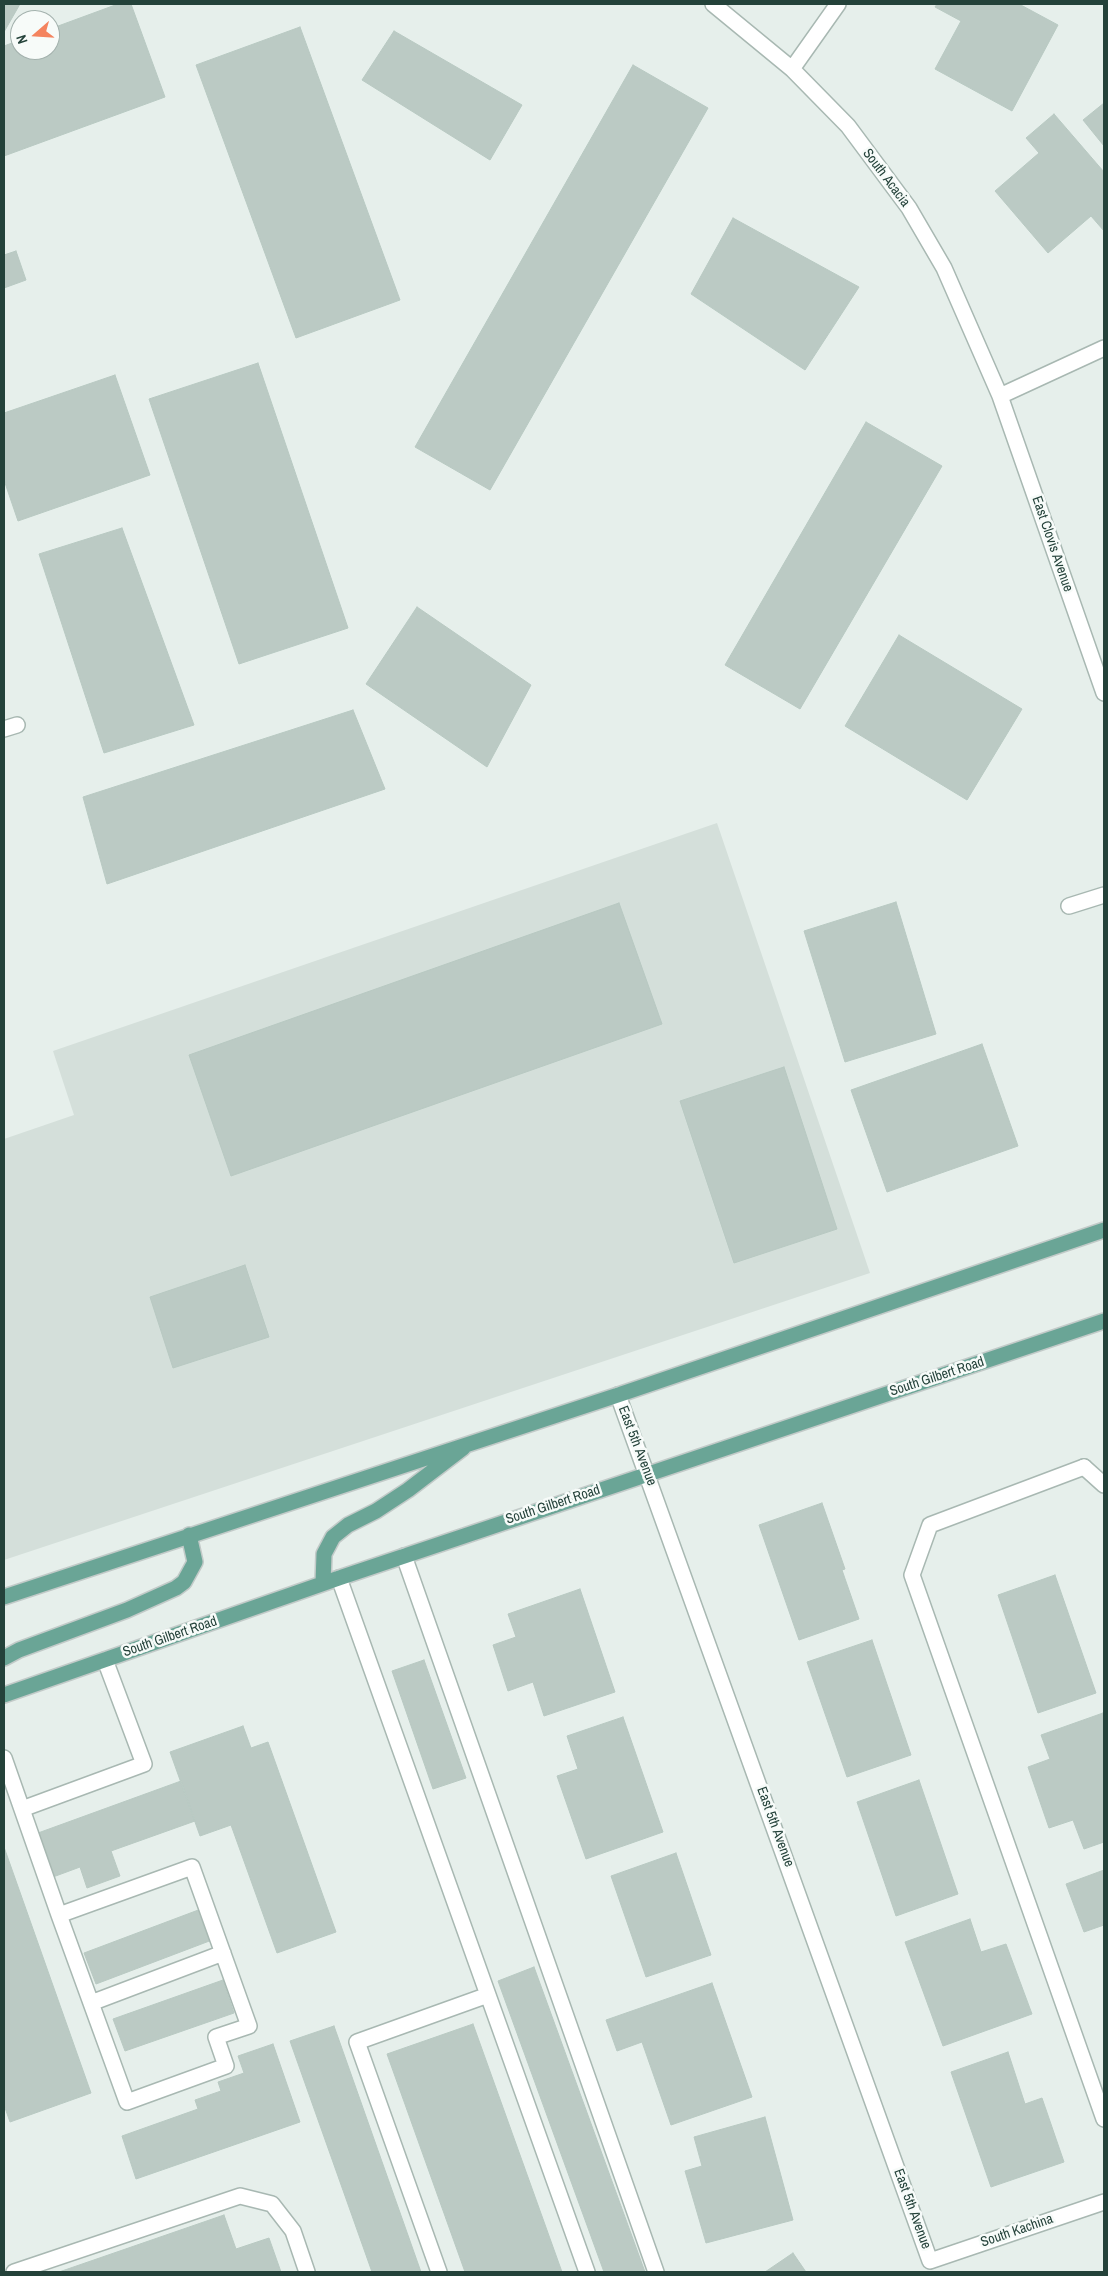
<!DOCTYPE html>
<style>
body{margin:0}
#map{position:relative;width:1108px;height:2276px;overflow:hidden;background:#e6efeb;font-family:"Archivo Narrow",sans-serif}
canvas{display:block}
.frame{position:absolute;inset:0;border:5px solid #24423a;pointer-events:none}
.north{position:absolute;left:10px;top:10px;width:50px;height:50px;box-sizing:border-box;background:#f7fbf9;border:1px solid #a3b1ad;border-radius:50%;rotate:251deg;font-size:14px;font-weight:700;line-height:20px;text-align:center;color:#24423a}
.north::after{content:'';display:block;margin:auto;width:18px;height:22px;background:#f4845f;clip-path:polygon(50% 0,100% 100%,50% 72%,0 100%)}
</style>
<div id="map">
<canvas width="1108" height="2276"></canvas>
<div class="frame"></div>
<div class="north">N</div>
</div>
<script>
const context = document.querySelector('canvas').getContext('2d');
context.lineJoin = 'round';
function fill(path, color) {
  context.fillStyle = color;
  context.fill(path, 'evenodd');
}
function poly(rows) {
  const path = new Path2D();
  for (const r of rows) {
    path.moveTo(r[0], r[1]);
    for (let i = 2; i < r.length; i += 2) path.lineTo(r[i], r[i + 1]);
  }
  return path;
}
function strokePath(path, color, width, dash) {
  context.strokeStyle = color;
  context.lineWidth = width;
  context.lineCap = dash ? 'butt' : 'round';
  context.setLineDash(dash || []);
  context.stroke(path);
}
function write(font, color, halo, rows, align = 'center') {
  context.font = font + ' "Archivo Narrow",sans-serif';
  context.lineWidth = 5;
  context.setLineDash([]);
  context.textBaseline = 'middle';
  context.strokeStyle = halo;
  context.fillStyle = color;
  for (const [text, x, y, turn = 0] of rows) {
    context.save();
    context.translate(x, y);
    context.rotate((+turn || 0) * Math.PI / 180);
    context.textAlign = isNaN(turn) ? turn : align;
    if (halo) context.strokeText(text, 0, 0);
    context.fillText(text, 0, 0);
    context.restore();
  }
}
const built = poly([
 [717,823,870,1273,4,1560,4,1139,74,1115,53,1051]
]);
const building = poly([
 [4,4,20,4,4,32,4,4],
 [118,4,131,4,165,97,4,156,4,46,20,40,20,50,50,50,50,29,118,4],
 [937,4,1019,4,1058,25,1012,111,935,69,961,21,935,7,937,4],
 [300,27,400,300,296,338,196,65,300,27],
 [394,31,522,105,490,160,362,80,394,31],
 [633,65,708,108,490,490,415,447,633,65],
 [1104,103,1104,146,1083,120,1104,103],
 [1054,114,1104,172,1104,231,1091,216,1048,253,995,191,1039,153,1026,138,1054,114],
 [733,218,859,287,805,370,691,294,733,218],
 [16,251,26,280,4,288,4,255,16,251],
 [258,363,348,628,239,664,149,399,258,363],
 [115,375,150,475,18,521,4,480,4,413,115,375],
 [866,422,942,466,800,709,725,665,866,422],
 [122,528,194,725,104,753,39,554,122,528],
 [417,607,531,685,487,767,366,684,417,607],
 [899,635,1022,709,967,800,845,726,899,635],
 [353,710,385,789,107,884,83,797,353,710],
 [896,902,936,1034,845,1062,804,931,896,902],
 [619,903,662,1024,231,1176,189,1055,619,903],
 [982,1044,1018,1146,887,1192,851,1090,982,1044],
 [784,1067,837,1229,734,1263,680,1101,784,1067],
 [245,1265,269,1337,173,1368,150,1297,245,1265],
 [822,1503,845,1569,842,1570,859,1619,799,1640,759,1525,822,1503],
 [1055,1575,1096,1693,1038,1713,998,1595,1055,1575],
 [580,1589,615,1692,544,1716,533,1682,508,1691,493,1645,516,1637,508,1614,580,1589],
 [872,1640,911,1755,847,1777,807,1662,872,1640],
 [424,1660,466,1778,433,1789,392,1671,424,1660],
 [1103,1713,1104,1842,1084,1849,1073,1820,1049,1828,1028,1767,1050,1759,1041,1735,1103,1713],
 [623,1717,663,1832,586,1859,557,1776,578,1769,567,1736,623,1717],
 [243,1726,251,1748,268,1742,336,1932,277,1953,231,1825,200,1836,170,1752,243,1726],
 [919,1780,958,1894,896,1916,857,1802,919,1780],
 [181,1781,195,1821,111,1851,120,1876,87,1888,80,1867,53,1877,38,1833,181,1781],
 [4,1847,91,2093,10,2122,4,2105,4,1847],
 [676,1853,711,1955,646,1977,611,1876,676,1853],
 [1104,1870,1104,1925,1084,1932,1066,1884,1104,1870],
 [201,1909,212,1940,96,1984,84,1953,201,1909],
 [970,1919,981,1952,1006,1944,1032,2014,943,2046,905,1942,970,1919],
 [534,1967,645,2272,604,2272,498,1981,534,1967],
 [223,1980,234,2013,125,2051,113,2019,223,1980],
 [712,1983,752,2097,671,2125,642,2042,617,2051,606,2020,712,1983],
 [473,2024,562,2272,465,2272,387,2054,473,2024],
 [334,2026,421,2272,372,2272,290,2041,334,2026],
 [273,2044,300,2122,136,2179,122,2136,198,2109,195,2100,221,2091,218,2082,244,2073,238,2056,273,2044],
 [1008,2052,1025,2104,1042,2098,1064,2162,991,2187,951,2072,1008,2052],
 [765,2117,793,2220,706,2243,685,2171,702,2166,694,2137,765,2117],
 [224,2215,236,2249,269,2238,281,2272,59,2272,224,2215],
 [793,2253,806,2272,765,2272,793,2253]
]);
const lane = poly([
 [4,729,17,725],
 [1069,906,1104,895],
 [1084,1467,930,1525,912,1575,1104,2119],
 [404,1556,656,2272],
 [339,1578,587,2272],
 [4,1758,59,1915,127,2102,226,2066,216,2037,249,2026,192,1867,59,1915],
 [22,1809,144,1764,105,1660],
 [91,2003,223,1953],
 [14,2272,240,2196,272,2204,293,2231,307,2272],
 [439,2272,357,2042,488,1995]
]);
const street = poly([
 [713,4,792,69,848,126,909,208,944,268,1000,396,1104,693],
 [792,69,838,4],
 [1000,396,1104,348],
 [618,1395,930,2261,1104,2202],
 [1084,1467,1104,1485]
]);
const primary = poly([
 [323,1583,324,1554,333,1537,348,1525,376,1511,408,1490,463,1448],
 [4,1597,618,1395,1104,1230],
 [4,1658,19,1650,127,1610,176,1588,184,1582,195,1562,189,1535],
 [4,1695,339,1578,1104,1321]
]);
const streetNames = [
 ["South Acacia",886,178,53],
 ["East Clovis Avenue",1052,544,71],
 ["South Gilbert Road",937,1377,-18],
 ["East 5th Avenue",637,1446,69],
 ["South Gilbert Road",553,1505,-18],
 ["South Gilbert Road",170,1637,-19],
 ["East 5th Avenue",775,1827,70],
 ["East 5th Avenue",912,2209,70],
 ["South Kachina",1017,2231,-19]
];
fill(built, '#d4dfda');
fill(building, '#bbcac4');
strokePath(building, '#b8c9c2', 1);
strokePath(lane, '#a8b8b2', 18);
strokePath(street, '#a8b8b2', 18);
strokePath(primary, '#c2cac8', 18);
strokePath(lane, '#fff', 15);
strokePath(street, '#fff', 15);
strokePath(primary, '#6aa596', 15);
write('14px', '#24423a', '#f7fbf9', streetNames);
</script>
